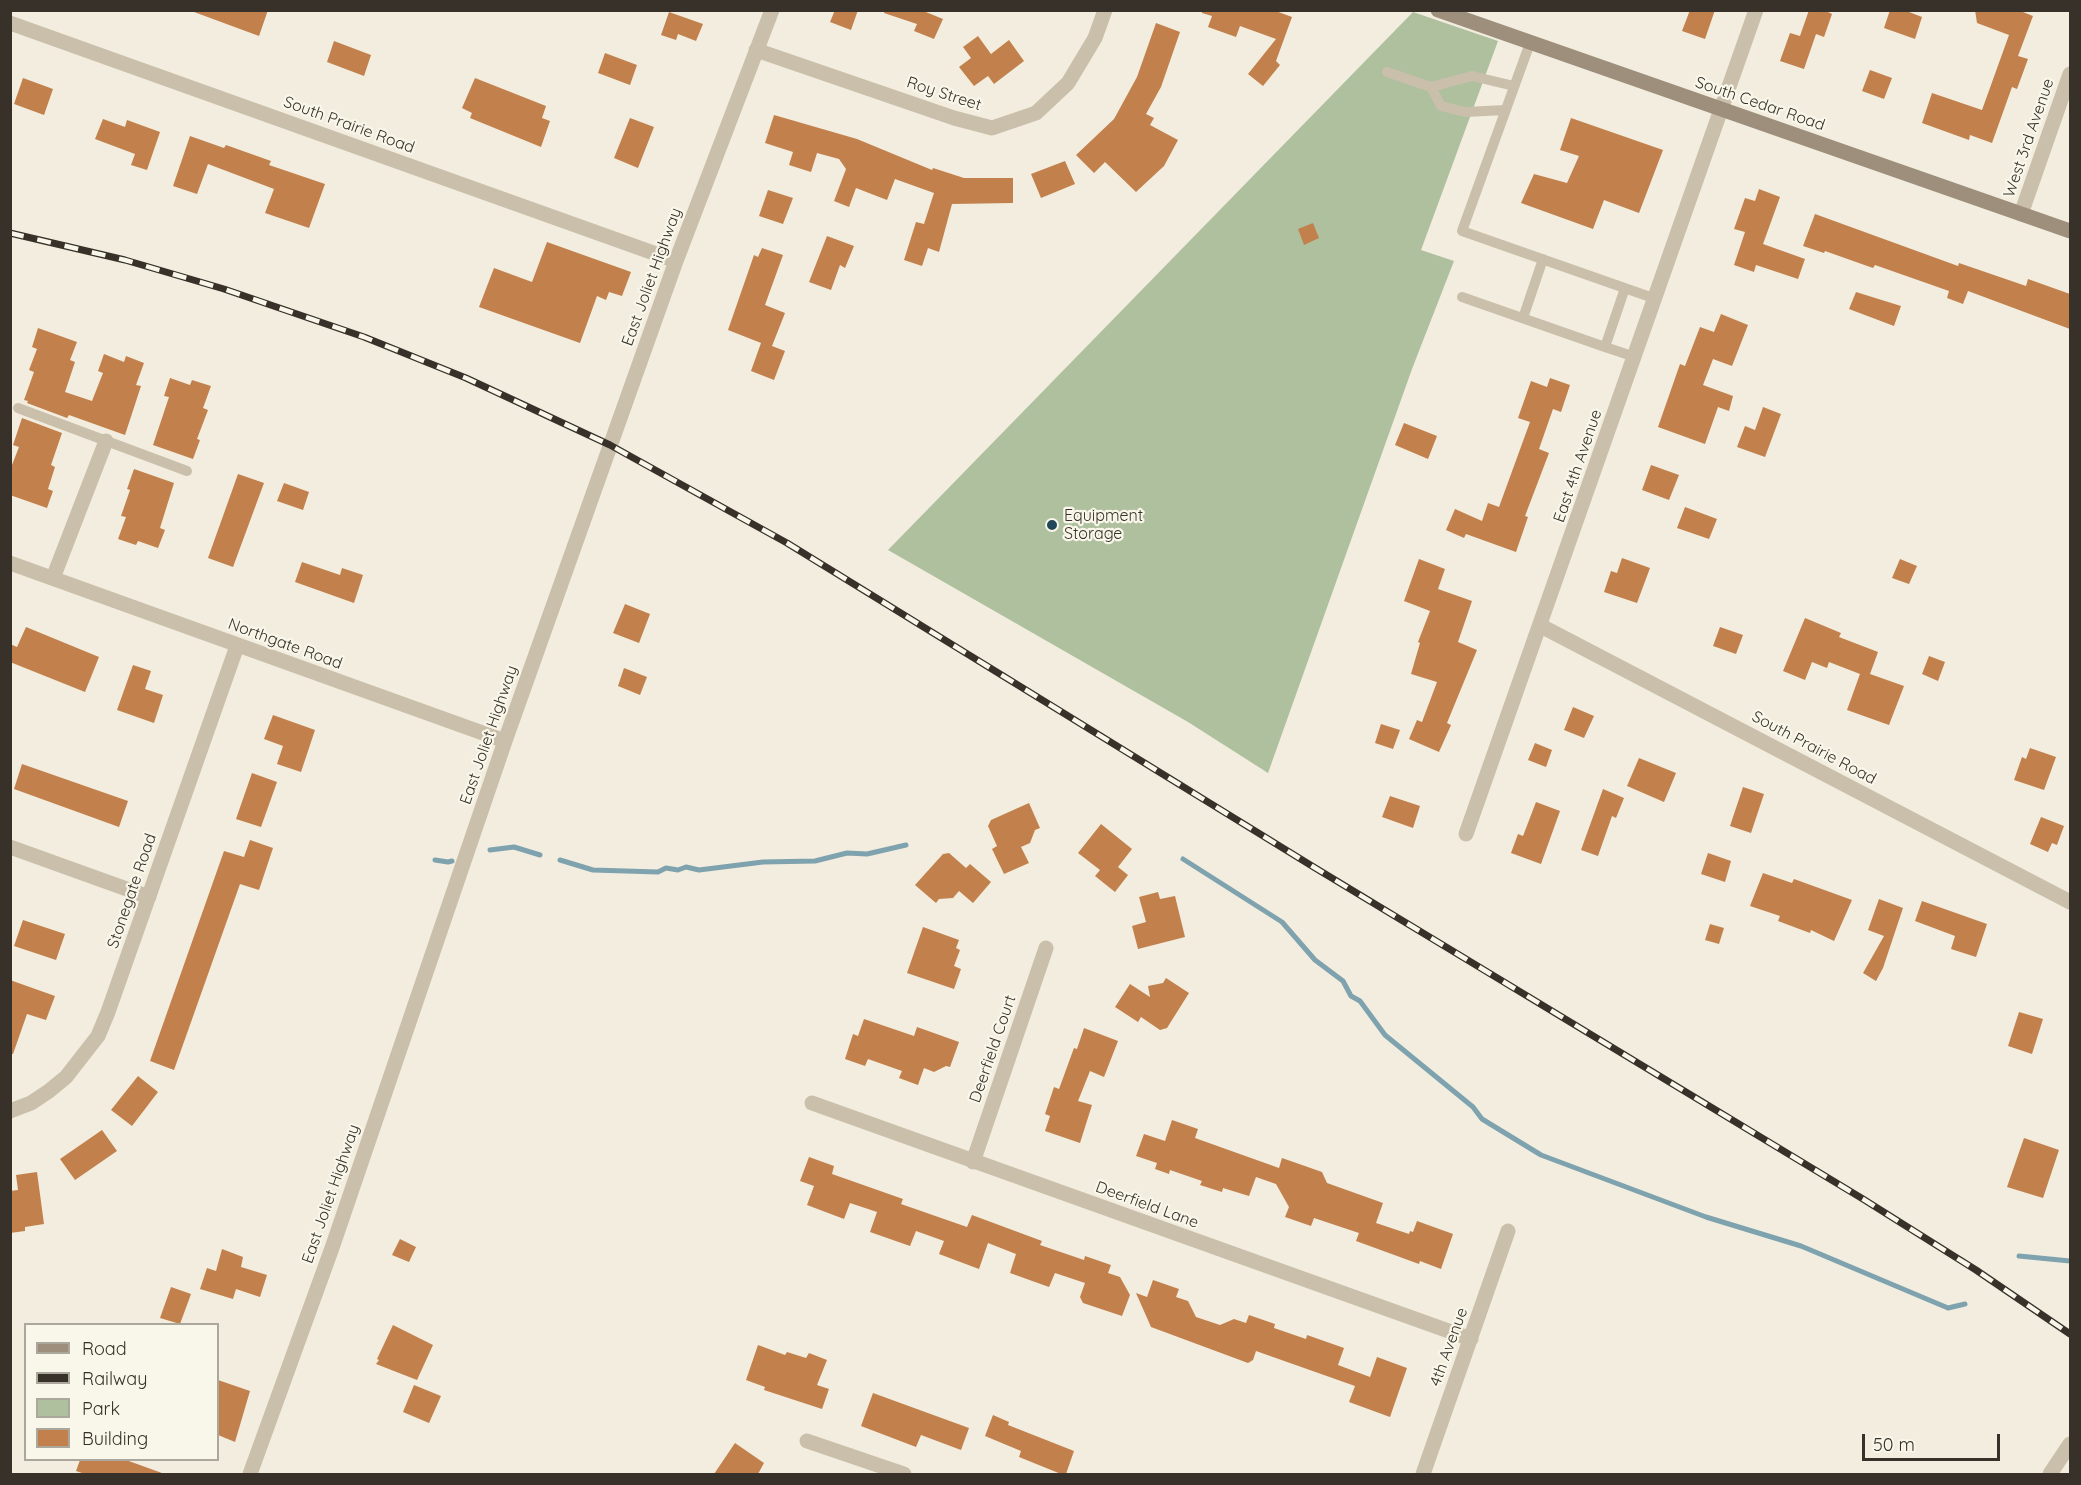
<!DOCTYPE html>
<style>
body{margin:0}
#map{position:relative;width:2081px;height:1485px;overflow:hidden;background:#f2edde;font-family:Quicksand,sans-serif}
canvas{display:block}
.frame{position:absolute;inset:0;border:12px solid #373129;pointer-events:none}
.legend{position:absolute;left:24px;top:1323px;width:195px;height:138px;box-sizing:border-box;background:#f9f6ea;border:2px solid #aba79d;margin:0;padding:8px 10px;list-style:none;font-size:18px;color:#373129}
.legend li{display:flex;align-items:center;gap:12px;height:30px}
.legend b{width:30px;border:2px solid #aba79d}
.scale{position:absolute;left:1862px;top:1434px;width:138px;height:27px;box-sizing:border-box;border:3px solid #373129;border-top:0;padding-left:8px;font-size:18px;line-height:21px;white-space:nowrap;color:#373129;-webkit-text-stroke:4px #f9f6ea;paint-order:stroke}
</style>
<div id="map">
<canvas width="2081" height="1485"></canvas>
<div class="frame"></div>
<ul class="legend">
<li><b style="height:8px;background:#9d8f7b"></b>Road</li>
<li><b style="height:8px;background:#373129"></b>Railway</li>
<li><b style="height:16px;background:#aec09e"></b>Park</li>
<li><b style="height:16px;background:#c2814c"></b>Building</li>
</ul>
<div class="scale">50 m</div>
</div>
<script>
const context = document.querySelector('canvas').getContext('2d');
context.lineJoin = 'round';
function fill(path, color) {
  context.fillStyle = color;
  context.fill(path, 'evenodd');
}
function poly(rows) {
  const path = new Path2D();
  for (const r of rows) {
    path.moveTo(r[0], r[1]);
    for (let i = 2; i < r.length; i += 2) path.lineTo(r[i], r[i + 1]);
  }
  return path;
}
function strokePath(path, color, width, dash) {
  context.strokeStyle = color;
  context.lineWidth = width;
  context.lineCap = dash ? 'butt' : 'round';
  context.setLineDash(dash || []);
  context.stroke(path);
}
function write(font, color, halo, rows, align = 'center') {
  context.font = font + ' Quicksand,sans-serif';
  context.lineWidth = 4.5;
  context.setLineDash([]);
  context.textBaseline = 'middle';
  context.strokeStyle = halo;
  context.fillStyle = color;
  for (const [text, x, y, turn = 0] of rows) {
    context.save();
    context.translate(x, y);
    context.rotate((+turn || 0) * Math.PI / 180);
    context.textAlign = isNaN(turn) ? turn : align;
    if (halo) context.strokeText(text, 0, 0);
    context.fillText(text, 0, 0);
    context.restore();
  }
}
const green = poly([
 [1413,12,1498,41,1421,250,1454,261,1412,369,1268,773,1188,722,888,550]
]);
const stream = poly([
 [490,850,514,847,540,855],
 [1183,859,1282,922,1315,960,1343,981,1351,996,1360,1001,1385,1035,1473,1107,1482,1119,1541,1155,1706,1217,1801,1246,1948,1308,1965,1304],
 [435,860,448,862,452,861],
 [560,860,593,870,658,872,666,868,678,870,686,867,699,870,763,862,815,861,847,853,867,854,906,845],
 [2019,1256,2070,1261]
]);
const building = poly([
 [194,10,268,10,259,36,194,12],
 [835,10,858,10,851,30,830,22],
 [885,10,921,10,943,19,934,39,914,31,917,24,884,13],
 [1202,10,1273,10,1292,17,1276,61,1280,65,1263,86,1248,74,1276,39,1240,26,1236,37,1208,27,1212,16,1202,13],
 [1690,10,1715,10,1705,39,1682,31],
 [1809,10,1824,10,1832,14,1824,37,1816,34,1804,69,1780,61,1790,33,1800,36],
 [1890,10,1904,10,1922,17,1915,39,1884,28],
 [1975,10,2018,10,2033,16,2018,56,2028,59,2017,89,2012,87,1992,143,1970,135,1969,140,1922,123,1932,93,1982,110,2009,35,1977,23],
 [669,12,703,24,696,41,678,34,676,40,661,35],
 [1156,23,1180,32,1161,87,1146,114,1154,118,1150,125,1178,140,1164,166,1136,192,1105,162,1094,173,1076,155,1114,119,1137,77],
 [978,36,991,54,1009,40,1024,61,994,84,988,76,974,86,959,67,971,58,963,47],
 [334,41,371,55,364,76,327,62],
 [605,53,637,65,630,85,598,73],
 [1870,70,1892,78,1884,99,1862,91],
 [23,78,53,89,44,115,14,104],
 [475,78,546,106,542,118,550,121,541,147,470,118,472,113,462,108],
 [774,115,857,139,932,170,933,168,964,178,1013,178,1013,203,952,204,939,252,928,248,922,266,904,260,916,222,924,224,934,193,895,179,887,200,856,188,849,207,834,201,846,169,839,159,817,153,811,172,789,165,793,152,765,143],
 [630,118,654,127,638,168,614,158],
 [1571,118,1663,150,1639,213,1604,200,1593,229,1521,203,1534,174,1567,183,1579,156,1560,150],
 [103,119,125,127,127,120,160,132,147,170,131,165,135,154,95,139],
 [190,136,224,148,226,145,271,161,269,165,325,184,309,228,265,213,274,189,208,164,197,194,173,186],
 [1065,161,1075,184,1041,198,1031,174],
 [1759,189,1780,197,1763,244,1805,259,1798,279,1756,265,1754,272,1734,265,1745,232,1734,229,1745,198,1755,201],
 [768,190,793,198,783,224,759,216],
 [1815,214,1958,266,1959,263,2026,286,2028,279,2070,294,2070,329,1968,291,1963,304,1947,298,1949,291,1875,265,1873,268,1825,251,1824,253,1803,246],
 [1313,223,1319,238,1304,245,1298,229],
 [827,236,854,246,845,268,840,265,831,290,809,282],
 [547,242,631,272,622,296,609,292,606,300,597,296,580,343,479,307,494,268,532,282],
 [762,248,783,255,765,305,785,313,772,346,785,351,774,380,751,371,761,343,728,330,754,255,758,257],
 [1856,292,1901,306,1894,326,1849,309],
 [1721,314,1748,325,1732,366,1713,359,1703,385,1733,396,1729,411,1718,407,1705,444,1658,427,1680,364,1685,366,1700,327,1714,332],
 [38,328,77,342,70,360,75,362,65,392,92,401,103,373,98,371,104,354,124,362,126,356,144,363,136,385,141,386,125,435,69,415,67,418,27,403,28,401,24,400,34,372,29,370,37,349,32,347],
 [170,378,190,385,192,380,211,386,203,408,208,410,197,439,200,440,193,459,153,445,169,397,164,396],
 [1550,378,1570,385,1561,412,1553,409,1539,449,1549,453,1525,516,1528,517,1516,552,1466,534,1464,538,1446,530,1455,509,1482,521,1488,503,1499,507,1530,422,1518,418,1531,381,1547,387],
 [1763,407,1781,414,1765,457,1737,447,1745,426,1755,430],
 [22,418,62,433,51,465,55,467,48,489,53,491,47,508,10,495,10,470,19,447,13,445],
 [1404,423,1437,436,1428,459,1395,445],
 [1651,465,1679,475,1669,500,1642,490],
 [134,469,174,483,160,528,165,530,158,548,138,541,136,545,118,539,126,517,121,516,130,490,127,489],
 [238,474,264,483,233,567,208,558],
 [284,483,309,492,303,510,277,501],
 [1685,507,1717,519,1709,539,1677,528],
 [1622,558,1650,568,1637,603,1604,592,1611,571,1617,573],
 [1419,559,1445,569,1438,589,1472,601,1458,642,1477,650,1447,723,1451,725,1439,752,1409,739,1417,720,1422,722,1437,682,1411,674,1420,643,1418,642,1430,611,1404,601],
 [1900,559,1917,566,1909,584,1892,578],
 [302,562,340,575,342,568,363,575,354,603,295,582],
 [625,604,650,614,639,643,613,633],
 [1805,618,1841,633,1839,637,1878,652,1870,674,1904,686,1889,725,1847,710,1860,674,1829,662,1827,668,1812,662,1805,680,1783,671],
 [26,627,99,657,85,692,10,662,10,644,17,647],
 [1720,627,1743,635,1736,654,1713,646],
 [1929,656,1945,662,1938,681,1922,674],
 [133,665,151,671,145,689,163,695,154,723,117,710],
 [624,668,647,677,640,695,618,686],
 [1573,707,1594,716,1584,738,1564,730],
 [273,715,315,730,301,772,277,764,283,746,264,739],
 [1381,724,1400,730,1393,749,1375,743],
 [1535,743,1552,750,1546,767,1528,760],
 [2030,748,2056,757,2044,790,2014,780,2022,757,2026,759],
 [1639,758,1676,773,1664,802,1627,786],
 [22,764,128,801,119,827,14,789],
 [252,773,277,782,261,827,236,819],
 [1743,787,1764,794,1751,833,1730,826],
 [1603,789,1624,798,1616,818,1612,816,1598,856,1581,850],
 [1390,796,1420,806,1413,828,1382,817],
 [1536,802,1560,811,1541,864,1511,853,1518,834,1523,836],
 [1029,803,1040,828,1035,830,1030,843,1021,847,1029,863,1004,874,992,849,997,846,988,826,991,820],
 [2041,817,2064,826,2057,845,2052,843,2048,852,2030,844],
 [1101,824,1132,849,1118,867,1128,875,1115,892,1095,876,1100,870,1078,853],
 [250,840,273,848,259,890,240,884,174,1070,150,1061,224,851,244,857],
 [949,853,966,868,970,864,991,882,973,903,959,891,953,898,939,899,936,903,915,885,943,854],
 [1708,853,1731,861,1725,882,1701,874],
 [1763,873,1792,883,1794,879,1852,900,1834,941,1811,930,1810,933,1778,921,1780,916,1750,906],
 [1158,892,1160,899,1175,896,1185,937,1138,949,1132,926,1146,922,1139,897],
 [1879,899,1903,908,1883,968,1876,981,1863,973,1884,936,1868,930],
 [1922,901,1987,924,1976,957,1951,949,1955,936,1915,921],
 [23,920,65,934,56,960,14,946],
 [1710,924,1724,928,1719,944,1705,940],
 [923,927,959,940,956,948,960,950,954,966,961,969,954,989,907,973],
 [1166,978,1189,993,1167,1028,1160,1030,1141,1017,1138,1022,1115,1007,1130,984,1150,997,1148,986,1163,983],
 [10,980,55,996,46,1020,27,1014,13,1054,10,1054],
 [2019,1012,2043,1019,2032,1054,2008,1046],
 [864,1019,914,1036,917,1027,959,1042,950,1067,946,1066,934,1072,924,1068,918,1085,899,1078,902,1071,868,1059,865,1066,845,1059,853,1034,858,1036],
 [1084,1028,1118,1041,1104,1077,1090,1071,1078,1101,1092,1105,1080,1143,1045,1131,1050,1116,1045,1114,1054,1087,1059,1089,1074,1048,1077,1049],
 [138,1076,158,1092,132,1126,111,1110],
 [1172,1120,1198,1129,1195,1138,1279,1168,1282,1158,1322,1172,1327,1183,1383,1203,1376,1223,1409,1234,1410,1231,1413,1232,1417,1221,1453,1234,1441,1269,1420,1261,1419,1264,1356,1241,1359,1233,1314,1218,1311,1226,1285,1217,1289,1207,1276,1184,1256,1177,1249,1196,1223,1188,1222,1192,1200,1185,1202,1181,1170,1170,1169,1174,1155,1169,1157,1163,1136,1156,1144,1134,1165,1141],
 [102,1130,117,1151,75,1180,60,1159],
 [2024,1138,2059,1150,2043,1198,2007,1187],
 [809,1157,834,1166,832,1174,903,1199,901,1204,967,1227,972,1215,1042,1241,1040,1245,1084,1260,1085,1256,1111,1265,1108,1273,1120,1277,1130,1295,1122,1316,1083,1303,1080,1297,1085,1283,1055,1273,1049,1287,1010,1273,1016,1254,988,1243,979,1269,939,1254,944,1241,916,1231,910,1246,870,1232,877,1212,850,1203,844,1219,807,1205,814,1186,800,1181],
 [37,1172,44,1224,25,1227,25,1231,10,1233,10,1191,18,1190,16,1175],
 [400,1239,416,1247,409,1262,392,1255],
 [222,1249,243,1257,241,1267,267,1275,260,1297,236,1289,233,1299,200,1289,207,1268,216,1271],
 [1153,1280,1179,1289,1176,1297,1188,1301,1196,1317,1220,1325,1234,1319,1246,1323,1249,1315,1275,1324,1274,1328,1306,1339,1307,1335,1344,1348,1338,1365,1370,1377,1377,1357,1407,1368,1390,1417,1349,1402,1355,1386,1256,1351,1253,1360,1248,1363,1151,1327,1136,1293,1147,1297],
 [171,1287,191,1294,180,1324,160,1318],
 [393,1325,433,1345,417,1380,376,1364,379,1360,377,1359],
 [758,1345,785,1355,787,1352,806,1358,809,1353,827,1360,817,1385,829,1389,822,1409,764,1390,765,1387,746,1380],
 [218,1380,250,1391,235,1442,218,1435],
 [414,1385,441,1396,429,1423,403,1412],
 [873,1393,969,1428,961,1450,921,1435,916,1447,861,1426],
 [993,1415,1009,1422,1008,1425,1074,1451,1066,1474,1061,1474,1019,1457,1021,1451,985,1436],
 [735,1443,764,1463,758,1474,714,1474],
 [80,1460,126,1460,162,1473,162,1474,85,1474,76,1471]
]);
const lane = poly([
 [1530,43,1462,231,1656,299],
 [1387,72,1431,87,1472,76,1514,86],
 [1431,87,1441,106,1465,112,1505,110],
 [1625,288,1605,347,1635,357],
 [1462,297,1605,347],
 [1523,318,1543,259],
 [18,408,187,471]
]);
const street = poly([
 [10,23,676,261],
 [756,50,954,118,992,128,1036,113,1068,83,1095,38,1105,10],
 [2021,214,2070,74],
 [10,563,505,741],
 [53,578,106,441],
 [1541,626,2070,902],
 [1466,834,1756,10],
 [10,847,149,897],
 [812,1103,1471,1339],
 [10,1111,31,1103,49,1091,66,1077,98,1036,108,1012,237,646],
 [973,1162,1046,948],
 [807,1441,904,1474],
 [250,1474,332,1248,505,741,676,261,772,10],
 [1423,1474,1508,1231],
 [2050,1474,2070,1444]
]);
const secondary = poly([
 [1438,10,2070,231]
]);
const rail = poly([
 [10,233,125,260,224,289,364,337,466,378,610,445,787,543,1312,866,1863,1199,1976,1270,2070,1334]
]);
const markers = [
 [1052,525,6,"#204858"]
];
const streetNames = [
 ["Roy Street",944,94,18],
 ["South Cedar Road",1760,104,19],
 ["South Prairie Road",349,125,20],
 ["West 3rd Avenue",2029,138,-71],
 ["East Joliet Highway",652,277,-70],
 ["East 4th Avenue",1578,466,-71],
 ["Northgate Road",285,644,20],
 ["East Joliet Highway",489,735,-71],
 ["South Prairie Road",1814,748,28],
 ["Stonegate Road",132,891,-71],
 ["Deerfield Court",993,1049,-71],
 ["East Joliet Highway",331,1194,-71],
 ["Deerfield Lane",1147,1205,20],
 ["4th Avenue",1449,1347,-70]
];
const poiNames = [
 ["Equipment",1064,516],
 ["Storage",1064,534]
];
fill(green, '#aec09e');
strokePath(stream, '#7ea2ae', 5);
fill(building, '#c2814c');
strokePath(lane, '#cabfaa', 10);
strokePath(street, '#cabfaa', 15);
strokePath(secondary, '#9d8f7b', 15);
strokePath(rail, '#373129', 7);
strokePath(rail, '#f9f6ea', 4.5, [14]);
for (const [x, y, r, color] of markers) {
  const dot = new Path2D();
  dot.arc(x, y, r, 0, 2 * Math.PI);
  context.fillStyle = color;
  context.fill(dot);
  strokePath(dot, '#f9f6ea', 2);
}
write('16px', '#373129', '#f9f6ea', streetNames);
write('16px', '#373129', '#f9f6ea', poiNames, 'left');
</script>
